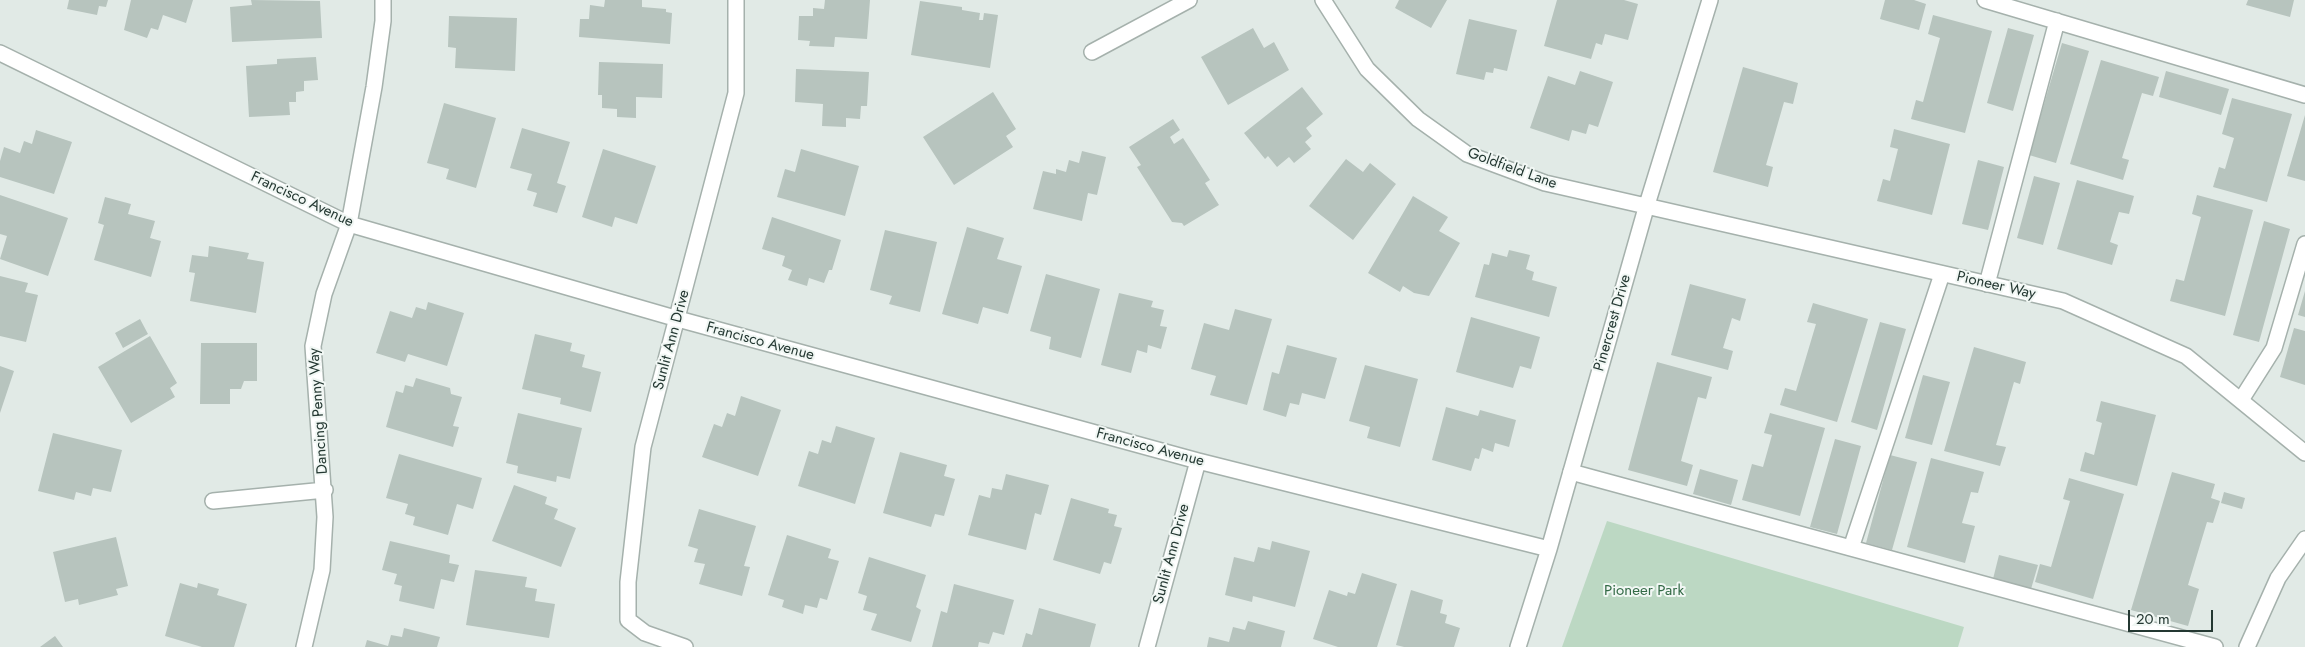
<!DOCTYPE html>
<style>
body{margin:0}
#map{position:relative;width:2305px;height:647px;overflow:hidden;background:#e1eae6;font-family:Jost,sans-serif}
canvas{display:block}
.scale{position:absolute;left:2128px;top:610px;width:85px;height:22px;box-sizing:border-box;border:2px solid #243832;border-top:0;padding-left:6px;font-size:15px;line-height:18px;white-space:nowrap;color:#243832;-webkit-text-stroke:4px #f1f7f4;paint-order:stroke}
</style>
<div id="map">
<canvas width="2305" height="647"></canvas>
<div class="scale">20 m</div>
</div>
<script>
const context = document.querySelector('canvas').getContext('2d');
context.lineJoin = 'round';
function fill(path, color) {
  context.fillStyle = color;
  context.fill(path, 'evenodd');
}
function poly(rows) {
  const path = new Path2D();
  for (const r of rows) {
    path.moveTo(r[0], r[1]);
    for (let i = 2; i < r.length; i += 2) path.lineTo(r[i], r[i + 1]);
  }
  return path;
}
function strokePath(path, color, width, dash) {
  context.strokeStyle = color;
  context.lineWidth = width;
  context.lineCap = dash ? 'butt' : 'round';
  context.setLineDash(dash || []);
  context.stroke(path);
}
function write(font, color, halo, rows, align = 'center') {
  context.font = font + ' Jost,sans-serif';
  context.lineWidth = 4;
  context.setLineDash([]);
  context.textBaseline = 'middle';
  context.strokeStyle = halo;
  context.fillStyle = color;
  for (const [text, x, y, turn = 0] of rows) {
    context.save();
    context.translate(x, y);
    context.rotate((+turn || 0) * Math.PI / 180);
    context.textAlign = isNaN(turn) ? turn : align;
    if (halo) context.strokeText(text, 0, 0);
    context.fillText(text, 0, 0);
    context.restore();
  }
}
const green = poly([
 [1607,521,1964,627,1958,647,1562,647]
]);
const building = poly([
 [69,0,108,0,106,7,99,6,97,15,67,9],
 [131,0,193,0,186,23,163,15,158,30,151,28,147,38,124,30],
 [251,0,320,1,322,38,232,42,230,7,252,5],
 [605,0,642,0,642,7,666,9,666,12,672,13,670,44,579,37,580,19,589,19,590,5,604,7],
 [825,0,870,0,867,39,835,37,834,47,809,46,810,41,798,40,799,16,813,16,813,8,824,9],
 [1399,0,1447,0,1431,28,1395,8],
 [1557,0,1624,0,1638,4,1628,40,1605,34,1602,45,1596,43,1591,59,1544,46],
 [1885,0,1914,0,1926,4,1919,30,1880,19],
 [2248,0,2294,0,2290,17,2246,5],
 [920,1,962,7,962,10,980,13,979,20,983,20,984,13,998,15,990,68,911,55],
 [1933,15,1992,31,1965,133,1911,119,1916,100,1923,102,1940,38,1928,34],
 [449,16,517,18,515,71,455,68,456,48,448,47],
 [1469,19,1517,30,1507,71,1494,68,1493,73,1486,72,1484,80,1456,74],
 [1253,28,1264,48,1274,42,1289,70,1228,105,1201,57],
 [2008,28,2034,35,2013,111,1987,103],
 [2062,43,2089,51,2056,163,2029,155],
 [316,57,318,80,304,81,304,91,296,92,296,102,289,102,290,115,249,117,246,66,277,64,277,59],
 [2101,60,2159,77,2153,96,2142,93,2122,158,2129,160,2123,180,2070,164],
 [599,62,663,64,662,98,636,97,636,118,617,117,617,109,602,108,602,95,598,95],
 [1743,67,1798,83,1793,104,1784,102,1766,165,1773,167,1768,187,1713,172],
 [796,69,869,72,867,106,861,106,860,119,846,118,846,127,822,126,823,104,795,102],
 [1580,71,1613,82,1598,127,1589,124,1586,134,1572,130,1569,141,1530,128,1548,76,1575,85],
 [2166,71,2229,89,2221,115,2159,97],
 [1302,87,1323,114,1306,128,1312,136,1305,142,1311,149,1294,163,1289,157,1277,167,1268,156,1265,159,1244,133],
 [993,92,1016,129,1006,136,1013,147,954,185,923,137],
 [2232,98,2292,114,2267,202,2213,187,2219,167,2225,169,2234,138,2222,134],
 [444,103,496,118,476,188,446,179,449,169,427,163],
 [2305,115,2305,181,2287,176],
 [1173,119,1180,130,1170,137,1174,144,1183,138,1210,180,1205,183,1219,205,1184,226,1182,223,1172,222,1137,167,1141,165,1129,147],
 [522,128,570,142,557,183,566,186,557,213,533,206,537,193,527,190,532,174,510,168],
 [1894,129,1950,144,1932,215,1877,201,1883,179,1890,181,1898,149,1890,147],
 [36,130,72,142,54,194,0,177,0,161,4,147,20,153,24,141,32,144],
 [603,149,656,166,637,224,615,217,612,227,582,217],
 [801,149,859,166,845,216,777,197,785,169,795,172],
 [1082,151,1106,157,1097,195,1088,193,1082,221,1033,209,1043,171,1056,174,1056,169,1066,172,1069,160,1079,163],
 [1346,159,1363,172,1370,163,1396,184,1353,240,1309,206],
 [1978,160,2004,167,1988,230,1962,224],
 [2034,176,2060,183,2043,245,2017,238],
 [2077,180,2134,196,2129,214,2119,212,2110,242,2118,245,2112,265,2057,249],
 [0,195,68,218,48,276,0,259,7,236,0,234],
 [2197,195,2253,210,2225,316,2170,301,2176,279,2184,281,2201,217,2192,214],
 [1413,196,1448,217,1439,231,1460,243,1429,296,1414,293,1403,286,1400,292,1368,273],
 [105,197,131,204,128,214,155,221,150,238,161,241,151,277,94,260,104,225,98,223],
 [772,217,841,240,832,270,829,270,824,283,809,278,807,286,788,280,792,270,782,266,785,256,762,249],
 [2264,221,2290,229,2259,342,2233,335],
 [967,227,1004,238,997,259,1022,266,1008,314,983,307,978,324,942,314],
 [885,230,937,242,920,312,889,304,892,296,870,290],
 [209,246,249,253,247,259,264,262,256,313,190,301,195,273,189,272,192,255,208,257],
 [1509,250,1530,255,1526,269,1534,272,1532,280,1557,287,1549,317,1475,297,1484,264,1489,265,1492,253,1507,257],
 [1046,274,1100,289,1081,358,1049,349,1051,337,1030,331],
 [0,276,28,283,25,292,38,295,26,342,0,336],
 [1690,284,1746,299,1740,321,1732,318,1723,348,1733,351,1728,370,1671,355],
 [2305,291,2305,317,2298,315],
 [1119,293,1153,301,1151,307,1164,310,1160,326,1167,327,1161,349,1148,345,1147,353,1137,350,1131,373,1101,365],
 [428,302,464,313,447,366,408,354,405,362,376,353,390,311,412,318,416,307,426,310],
 [1813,303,1868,319,1837,422,1780,405,1785,388,1796,391,1816,324,1807,322],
 [1235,309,1272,319,1247,405,1210,395,1216,376,1191,369,1204,323,1229,330],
 [1471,317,1540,337,1531,369,1520,366,1513,388,1456,372],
 [140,319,148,334,123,348,115,333],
 [1880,322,1906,329,1877,430,1851,422],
 [2294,328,2305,331,2305,385,2280,377],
 [535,334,572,343,570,351,585,355,582,367,601,372,591,412,560,404,561,398,522,389],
 [150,336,177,383,170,388,175,397,131,423,98,367],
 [201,343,257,343,257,381,244,381,241,389,230,389,230,404,200,404],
 [1287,345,1337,358,1325,399,1302,393,1299,405,1290,403,1286,417,1263,410,1272,372,1279,374],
 [1974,347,2026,362,2020,384,2014,382,1996,445,2006,447,2000,466,1944,451],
 [1657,362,1712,377,1706,399,1698,397,1681,461,1693,465,1687,486,1628,470],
 [1365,365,1418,379,1400,447,1367,438,1370,427,1349,421],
 [0,366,14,371,0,413],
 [1923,375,1950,382,1932,445,1905,438],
 [416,378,450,388,451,394,462,397,453,426,459,427,453,447,386,427,396,391,403,393,405,385,413,387],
 [741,396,781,410,758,476,702,457,714,424,722,427,727,413,735,416],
 [2101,401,2156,415,2137,486,2080,471,2085,452,2094,455,2102,423,2096,421],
 [1446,407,1478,416,1480,410,1516,420,1509,447,1495,443,1493,452,1482,448,1479,459,1475,458,1471,471,1432,460],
 [518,413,582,428,570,479,557,476,556,482,517,473,518,466,506,463],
 [1770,413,1825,428,1800,516,1742,500,1752,464,1763,467,1772,435,1764,433],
 [836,426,875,438,855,504,798,486,809,451,818,454,822,440,831,443],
 [53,433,122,450,111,492,93,488,91,496,76,492,74,500,38,491],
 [1835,439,1861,446,1837,534,1810,527],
 [900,452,947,465,944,476,955,479,944,516,935,514,931,527,883,513],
 [399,454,482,478,473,509,457,504,448,535,413,525,415,517,405,514,408,504,386,498],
 [1890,455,1917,462,1892,550,1866,543],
 [1931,458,1984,472,1978,493,1971,492,1962,523,1975,526,1965,563,1907,547],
 [1700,469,1738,480,1731,505,1693,494],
 [2172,472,2215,484,2211,498,2220,501,2213,523,2207,522,2188,585,2199,589,2188,626,2131,610],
 [1006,474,1049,485,1041,515,1035,513,1026,550,968,535,979,495,990,498,992,488,1002,490],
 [2069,478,2124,494,2093,599,2035,582,2040,564,2051,567,2070,501,2063,499],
 [514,485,547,497,545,504,558,509,554,519,576,528,561,567,492,541],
 [2224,492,2245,498,2242,509,2221,503],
 [1071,498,1109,509,1108,513,1117,515,1114,526,1122,528,1111,564,1104,562,1100,574,1053,560],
 [699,509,756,526,744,566,750,567,742,596,699,584,705,564,694,562,698,549,688,546],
 [787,535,831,549,828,558,839,561,827,600,820,598,817,608,805,605,803,614,782,607,784,600,768,595],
 [116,537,128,586,116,589,118,595,79,605,78,599,65,602,53,552],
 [390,541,450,555,449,563,459,565,454,582,441,579,434,609,399,601,402,586,394,584,397,574,382,570],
 [1272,541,1310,551,1295,607,1253,596,1252,602,1225,595,1234,557,1254,562,1258,547,1270,550],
 [1999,555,2038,565,2031,589,1993,579],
 [869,557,926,575,916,607,921,610,911,642,871,630,877,614,863,610,867,596,858,593],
 [475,570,527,577,525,587,537,589,535,601,555,604,549,638,466,625],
 [1362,573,1397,584,1377,647,1338,647,1313,639,1329,590,1347,596,1348,592,1355,594],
 [180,583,197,588,198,583,219,589,217,595,247,604,234,647,202,647,165,636],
 [954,584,1014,600,1004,635,993,632,989,644,979,642,978,647,932,647,941,611,947,613],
 [1411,590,1443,600,1440,613,1447,615,1445,623,1460,628,1454,647,1404,647,1396,645],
 [1039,608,1096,624,1090,647,1022,647,1026,633,1032,635],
 [1248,621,1285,631,1281,647,1207,647,1209,637,1229,642,1233,627,1245,630],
 [404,628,440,637,437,647,365,647,367,640,388,646,391,635,402,637],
 [55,636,63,647,40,647]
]);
const service = poly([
 [1985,0,2305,95],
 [1987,284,2057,21],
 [2241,400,2274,348,2305,244],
 [1571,472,2215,647],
 [1851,548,1942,274]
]);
const minor = poly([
 [1323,0,1367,69,1418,119,1467,154,1545,183,2063,301,2186,356,2305,453],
 [1092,52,1189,0],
 [0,53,349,224,678,319,1198,461,1549,549],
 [213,501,325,490],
 [304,647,322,570,325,517,313,346,324,294,349,224,374,87,383,21,383,0],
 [685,647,645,633,628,620,628,582,643,447,736,93,736,0],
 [1147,647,1198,461],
 [1518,647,1549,549,1646,208,1710,0],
 [2247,647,2278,578,2305,539]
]);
const streetNames = [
 ["Goldfield Lane",1512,169,20],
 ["Francisco Avenue",302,200,25],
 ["Pioneer Way",1996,286,13],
 ["Pinercrest Drive",1613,323,-74],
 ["Sunlit Ann Drive",672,340,-75],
 ["Francisco Avenue",760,342,15],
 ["Dancing Penny Way",319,411,-94],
 ["Francisco Avenue",1150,448,15],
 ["Sunlit Ann Drive",1172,554,-75]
];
const parkNames = [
 ["Pioneer Park",1644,591]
];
fill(green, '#bcd8c3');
fill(building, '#b7c4be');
strokePath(service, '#a5b1ac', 18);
strokePath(minor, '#a5b1ac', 18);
strokePath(service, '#fff', 15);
strokePath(minor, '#fff', 15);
write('15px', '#243832', '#f1f7f4', streetNames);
write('15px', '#336a46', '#f1f7f4', parkNames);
</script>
